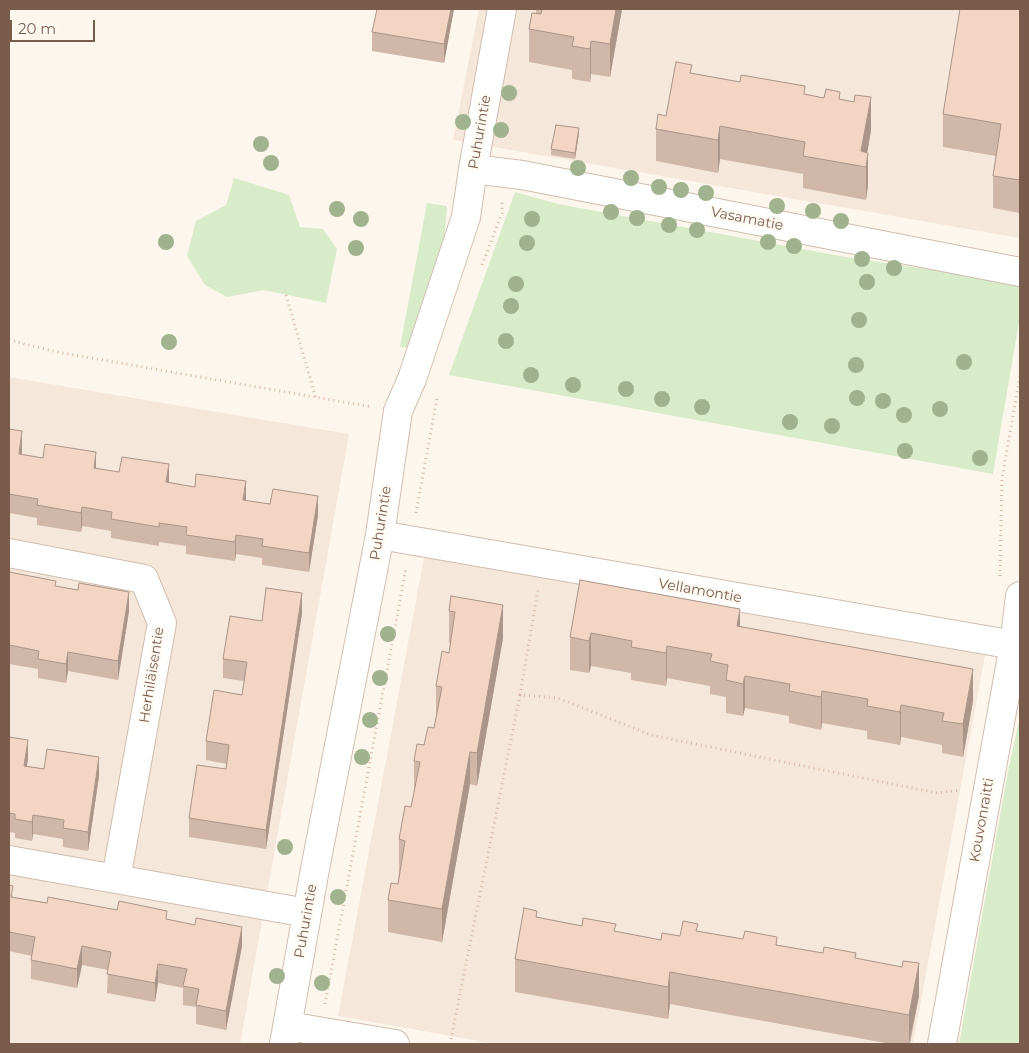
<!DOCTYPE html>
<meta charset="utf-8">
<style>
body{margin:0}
#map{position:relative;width:1029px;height:1053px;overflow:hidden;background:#fdf6ec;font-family:Montserrat,sans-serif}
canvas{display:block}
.frame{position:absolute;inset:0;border:10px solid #7a5c4d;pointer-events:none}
.scale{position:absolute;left:10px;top:20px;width:85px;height:22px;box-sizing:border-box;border:2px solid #7a5c4d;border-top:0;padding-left:6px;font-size:15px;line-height:18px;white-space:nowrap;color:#7a5c4d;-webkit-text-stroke:4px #fffaf3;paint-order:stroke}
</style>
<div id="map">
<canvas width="1029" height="1053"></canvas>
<div class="frame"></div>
<div class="scale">20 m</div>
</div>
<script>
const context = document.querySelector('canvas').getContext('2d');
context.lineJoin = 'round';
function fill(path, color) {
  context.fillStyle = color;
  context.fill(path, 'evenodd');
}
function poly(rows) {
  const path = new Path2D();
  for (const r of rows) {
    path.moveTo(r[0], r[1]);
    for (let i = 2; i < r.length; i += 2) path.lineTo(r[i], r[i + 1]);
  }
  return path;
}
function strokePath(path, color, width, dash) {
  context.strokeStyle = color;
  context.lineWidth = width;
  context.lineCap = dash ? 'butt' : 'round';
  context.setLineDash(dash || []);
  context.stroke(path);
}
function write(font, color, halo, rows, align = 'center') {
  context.font = font + ' Montserrat,sans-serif';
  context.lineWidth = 5;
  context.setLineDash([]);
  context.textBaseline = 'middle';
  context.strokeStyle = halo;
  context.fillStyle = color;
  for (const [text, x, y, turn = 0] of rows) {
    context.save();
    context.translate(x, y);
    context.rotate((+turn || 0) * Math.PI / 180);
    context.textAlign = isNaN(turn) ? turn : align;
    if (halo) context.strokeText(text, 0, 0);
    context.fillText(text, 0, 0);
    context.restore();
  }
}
const residential = poly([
 [479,9,1020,9,1020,238,453,140],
 [9,377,349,434,240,1044,9,1044],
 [425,553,986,650,913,1044,496,1044,338,1016]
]);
const green = poly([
 [234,178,289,195,300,227,323,229,337,249,326,303,264,290,227,297,205,285,187,256,196,221,226,205],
 [515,192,558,204,846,257,1020,283,1020,316,993,474,449,375],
 [427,203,447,206,443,256,408,348,400,347],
 [1020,717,1020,1044,959,1044,1009,766]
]);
const path = poly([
 [482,265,502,213,502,200],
 [286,295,316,398],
 [9,340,57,352,372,407],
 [416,513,437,398],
 [1000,576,1002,478,1020,376],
 [520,695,538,590],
 [325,1004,406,568],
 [450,1044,520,695,558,698,651,735,937,793,960,790]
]);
const minor = poly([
 [473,169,522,175,1020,272],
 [380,535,1020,646],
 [9,553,144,579,162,623,116,879],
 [9,860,307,913],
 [288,1026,395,1044],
 [284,1044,315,869,380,535,398,411,412,379,466,217,473,169,502,9],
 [942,1044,1014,645,1020,596]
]);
const trees = [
 [509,93],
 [463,122],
 [501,130],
 [261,144],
 [271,163],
 [578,168],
 [631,178],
 [659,187],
 [681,190],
 [706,193],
 [777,206],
 [337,209],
 [813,211],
 [611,212],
 [637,218],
 [361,219],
 [532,219],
 [841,221],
 [669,225],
 [697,230],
 [166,242],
 [768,242],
 [527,243],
 [794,246],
 [356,248],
 [862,259],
 [894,268],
 [867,282],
 [516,284],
 [511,306],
 [859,320],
 [506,341],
 [169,342],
 [964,362],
 [856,365],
 [531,375],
 [573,385],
 [626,389],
 [857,398],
 [662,399],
 [883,401],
 [702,407],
 [940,409],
 [904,415],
 [790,422],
 [832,426],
 [905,451],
 [980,458],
 [388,634],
 [380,678],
 [370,720],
 [362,757],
 [285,847],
 [338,897],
 [277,976],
 [322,983]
];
const wall = poly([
 [454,9,444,63,372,51,372,32],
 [536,9,622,9,610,77,591,74,590,82,572,79,572,70,529,62,529,29,536,13],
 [1020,9,1020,213,993,208,993,176,996,156,943,147,943,114],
 [692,73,824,98,840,100,871,130,867,152,868,185,866,200,803,188,803,174,720,159,718,173,656,161,656,129,666,116],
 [579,133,575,159,551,155,551,149],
 [9,429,22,450,22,455,169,482,246,501,318,515,309,572,262,565,262,558,236,554,235,561,186,554,186,546,159,542,159,546,111,538,111,531,82,526,81,532,37,525,37,518,9,513],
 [9,572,56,587,129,611,118,680,68,671,66,683,38,678,38,669,9,664],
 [580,580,740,626,973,701,963,757,942,753,942,745,901,737,900,745,867,739,867,731,822,723,821,730,789,723,789,716,745,708,743,716,726,713,726,697,710,694,710,686,667,678,666,686,631,680,631,673,591,666,589,673,570,670,570,637],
 [451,596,503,638,477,786,470,784,442,942,388,932,388,900,398,884,399,872,399,839,411,807,414,793,414,761,434,728,436,719,436,686,449,653,450,643,449,643,449,611],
 [302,613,266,849,189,837,189,818,226,769,227,764,206,760,206,741,242,695,244,681,223,678,223,659,262,621],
 [9,737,28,759,26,766,99,776,88,851,63,847,63,839,33,834,32,841,15,838,15,833,9,832],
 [9,885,13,897,47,903,167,920,242,946,226,1030,196,1024,196,1007,183,1005,183,988,158,983,155,1002,107,993,108,970,82,965,77,988,31,979,31,960,32,956,9,951],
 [537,918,661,940,680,936,698,931,856,959,919,996,910,1044,891,1044,670,1004,668,1019,515,992,515,959]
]);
const shadedWall = poly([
 [451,9,454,9,444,63,444,44],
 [616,9,622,9,610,77,610,44],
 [591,41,591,74,590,82,590,49],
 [871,97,871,130,865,167,861,151],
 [720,126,720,159,718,173,718,140],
 [579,128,579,133,575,159,575,153],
 [868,153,868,185,866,200,866,167],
 [22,431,22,450,19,474,19,454],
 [96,452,96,471,94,468],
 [169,464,169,483,166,482],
 [246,481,246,500,243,520,243,500],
 [318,496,318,515,309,572,309,553],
 [82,507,82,526,81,532,81,513],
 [236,535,236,554,235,561,235,542],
 [129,592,129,611,118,680,118,661],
 [302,593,302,613,266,849,266,830],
 [503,605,503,638,477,786,477,753],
 [740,609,740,642,737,626],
 [591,633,591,666,589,673,589,641],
 [667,646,667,678,666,686,666,653],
 [68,652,68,671,66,683,66,664],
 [973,669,973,701,963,757,963,724],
 [745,676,745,708,743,716,743,684],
 [822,691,822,723,821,730,821,697],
 [901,705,901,737,900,745,900,712],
 [28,740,28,759,24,785,24,766],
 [470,752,470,784,442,942,442,909],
 [99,757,99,776,88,851,88,832],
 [33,815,33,834,32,841,32,822],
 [242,927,242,946,226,1030,226,1011],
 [82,946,82,965,77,988,77,969],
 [919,963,919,996,909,1044,909,1015],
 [158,964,158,983,155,1002,155,983],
 [670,972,670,1004,668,1019,668,987]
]);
const building = poly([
 [377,9,451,9,444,44,372,32,377,9],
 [542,9,616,9,610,44,591,41,590,49,572,46,574,37,529,29,532,13,541,14,542,9],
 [960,9,1020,9,1020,180,993,176,1001,124,943,114,960,9],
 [676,62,692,65,690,73,740,82,741,75,805,86,804,94,824,98,826,89,840,92,839,99,854,102,855,95,871,97,861,151,868,153,866,167,803,156,805,142,720,126,718,140,656,129,658,114,666,116,676,62],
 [556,125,579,128,575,153,551,149,556,125],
 [9,429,22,431,19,454,43,458,45,444,96,452,94,468,119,472,122,457,169,464,166,482,195,487,196,474,246,481,243,500,270,504,273,489,318,496,309,553,262,546,263,539,236,535,235,542,186,535,187,527,159,523,159,527,111,519,112,512,82,507,81,513,37,505,38,499,9,494,9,429],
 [9,572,56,581,55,586,78,590,79,583,129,592,118,661,68,652,66,664,38,659,39,651,9,645,9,572],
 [580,580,740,609,737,626,973,669,963,724,942,721,944,713,901,705,900,712,867,706,868,699,822,691,821,697,789,691,790,684,745,676,743,684,726,680,728,665,710,661,712,654,667,646,666,653,631,647,632,641,591,633,589,641,570,637,580,580],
 [266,588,302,593,266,830,189,818,197,765,226,769,229,745,206,741,214,690,242,695,247,662,223,659,230,616,262,621,266,588],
 [451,596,503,605,477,753,470,752,442,909,388,900,391,883,398,884,405,841,399,839,405,806,411,807,420,762,414,761,417,744,424,745,428,727,434,728,442,687,436,686,442,651,449,653,455,612,449,611,451,596],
 [9,737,28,740,24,766,44,769,47,749,99,757,88,832,63,828,64,820,33,815,32,822,15,819,15,814,9,813,9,737],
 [9,885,13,886,11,897,47,903,48,897,117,910,119,901,167,911,166,919,195,925,196,918,242,927,226,1011,196,1005,199,989,183,986,187,969,158,964,155,983,107,974,111,952,82,946,77,969,31,960,35,937,9,932,9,885],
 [524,908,537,911,536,917,582,926,583,918,616,924,614,931,661,940,662,933,680,936,683,921,698,924,696,931,743,939,745,931,777,937,776,945,823,953,824,947,856,953,855,958,902,967,903,961,919,963,909,1015,670,972,668,987,515,959,524,908]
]);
const streetNames = [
 ["Puhurintie",480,132,-80],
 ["Vasamatie",747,219,11],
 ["Puhurintie",381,523,-81],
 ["Vellamontie",700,591,10],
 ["Herhiläisentie",152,675,-81],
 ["Kouvonraitti",982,820,-80],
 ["Puhurintie",306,921,-80]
];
fill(residential, '#f5e8da');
fill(green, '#d8ecc9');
strokePath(minor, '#d1beb0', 30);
strokePath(path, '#d9b8a5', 3, [1, 4]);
strokePath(minor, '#fff', 28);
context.fillStyle = '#a0b28e';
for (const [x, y] of trees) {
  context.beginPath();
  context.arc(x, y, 8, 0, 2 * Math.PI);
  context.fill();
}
fill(wall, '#d1b7a8');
fill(shadedWall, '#aa9588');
fill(building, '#f3d5c3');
strokePath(building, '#aa9588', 1);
write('14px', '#7a5c4d', '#fffaf3', streetNames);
</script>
